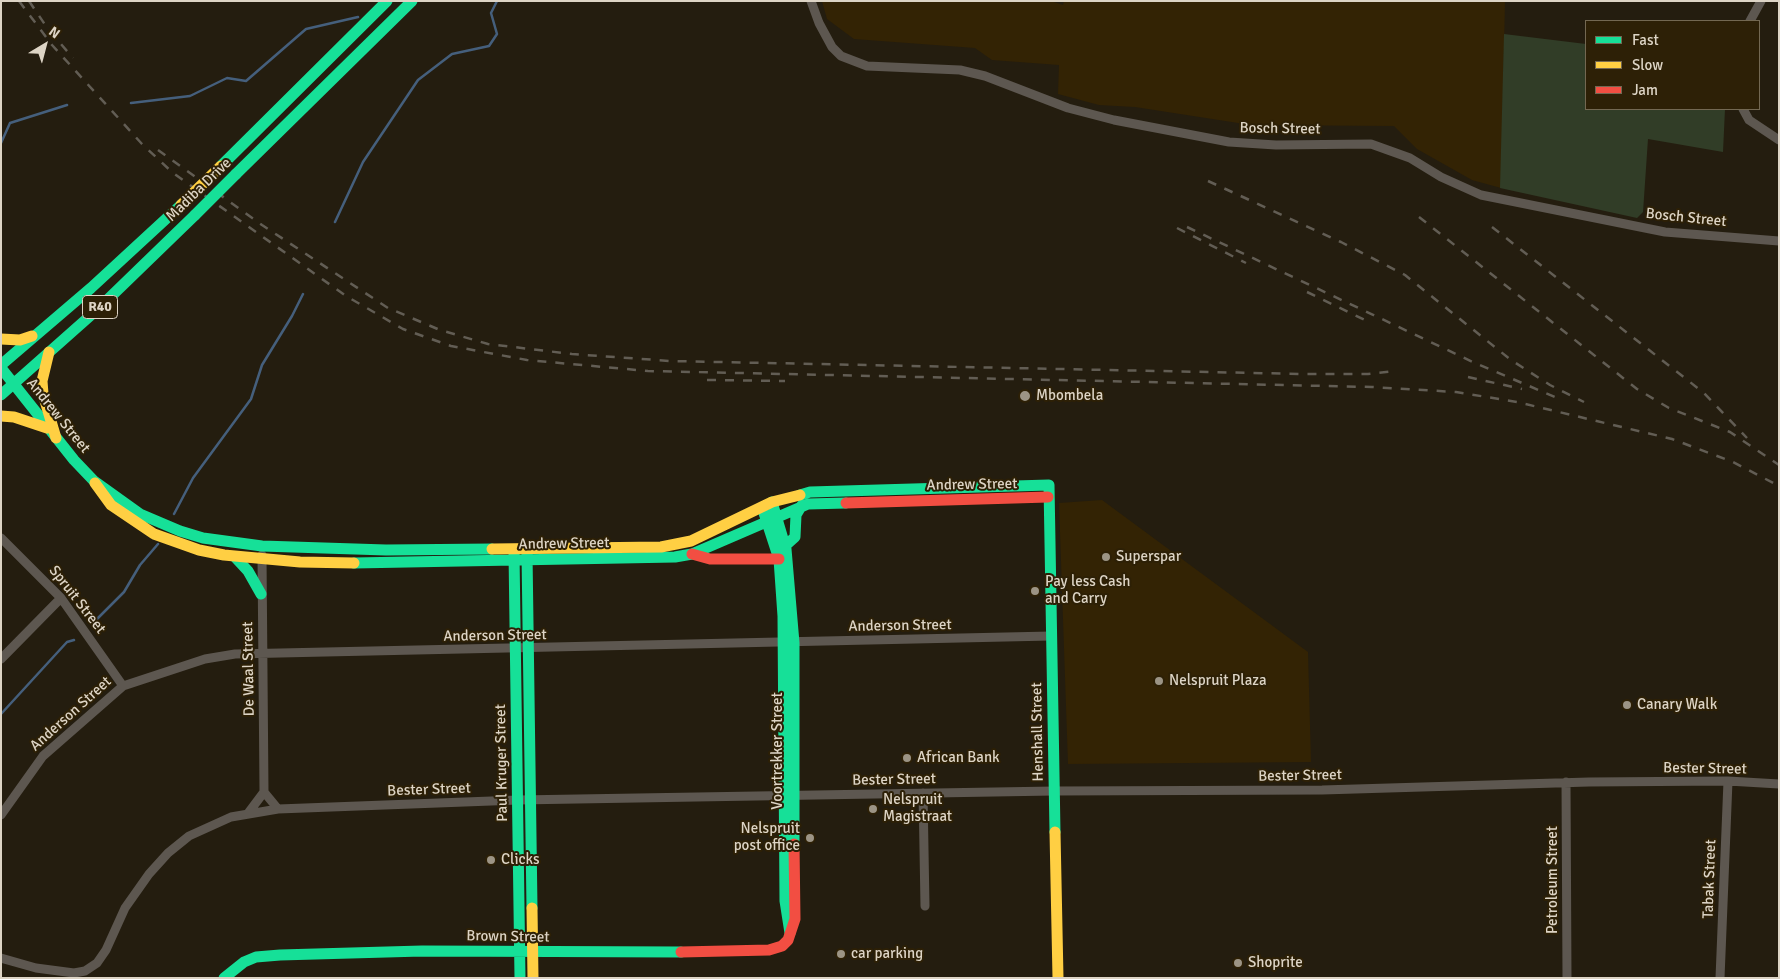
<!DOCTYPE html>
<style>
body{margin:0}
#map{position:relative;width:1780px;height:979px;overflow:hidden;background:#241d0f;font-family:Signika,sans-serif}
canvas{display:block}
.frame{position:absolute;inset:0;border:2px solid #ddd4c5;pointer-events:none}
.legend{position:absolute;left:1585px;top:20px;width:175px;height:90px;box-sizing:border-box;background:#2d2006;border:1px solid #736852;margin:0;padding:6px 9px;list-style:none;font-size:15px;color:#ddd4c5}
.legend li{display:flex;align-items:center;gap:10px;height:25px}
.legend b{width:25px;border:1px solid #736852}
.north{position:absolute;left:20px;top:20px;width:50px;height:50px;-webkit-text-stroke:4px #2d2006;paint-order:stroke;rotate:37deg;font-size:14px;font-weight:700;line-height:20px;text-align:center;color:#ddd4c5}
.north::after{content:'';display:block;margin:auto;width:18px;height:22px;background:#ddd4c5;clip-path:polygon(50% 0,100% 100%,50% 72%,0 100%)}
</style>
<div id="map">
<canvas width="1780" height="979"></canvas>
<div class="frame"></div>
<ul class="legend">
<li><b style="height:6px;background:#16e098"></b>Fast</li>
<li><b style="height:6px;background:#ffcf43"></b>Slow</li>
<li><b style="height:6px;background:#f24e42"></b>Jam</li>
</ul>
<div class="north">N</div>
</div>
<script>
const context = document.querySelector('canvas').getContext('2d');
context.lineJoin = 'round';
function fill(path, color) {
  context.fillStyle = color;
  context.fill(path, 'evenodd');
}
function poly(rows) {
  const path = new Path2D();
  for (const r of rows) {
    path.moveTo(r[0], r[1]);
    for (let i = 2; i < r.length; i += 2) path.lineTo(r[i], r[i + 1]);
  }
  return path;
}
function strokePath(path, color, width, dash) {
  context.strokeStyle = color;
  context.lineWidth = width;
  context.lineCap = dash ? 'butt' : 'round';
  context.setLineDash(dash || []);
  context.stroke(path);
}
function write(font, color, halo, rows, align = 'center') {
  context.font = font + ' Signika,sans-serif';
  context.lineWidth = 4;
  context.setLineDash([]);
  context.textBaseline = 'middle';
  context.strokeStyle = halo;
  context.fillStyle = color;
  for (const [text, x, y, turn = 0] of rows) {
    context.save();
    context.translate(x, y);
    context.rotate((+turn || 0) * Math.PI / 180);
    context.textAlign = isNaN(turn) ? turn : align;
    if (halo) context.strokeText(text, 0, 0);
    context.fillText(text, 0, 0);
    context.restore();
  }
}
const built = poly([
 [822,1,1051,1,1063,5,1064,1,1505,1,1501,188,1472,180,1417,149,1394,126,1251,125,1135,107,1099,105,1058,94,1059,65,992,60,975,48,854,39,827,19],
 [1102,500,1308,652,1311,762,1068,764,1059,503]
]);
const green = poly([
 [1504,34,1586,44,1586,109,1725,109,1723,152,1648,139,1643,212,1637,218,1500,188]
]);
const stream = poly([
 [131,103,190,96,227,78,246,81,306,29,358,17],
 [1,143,10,123,67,105],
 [335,222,363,162,418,80,452,54,489,46,497,34,491,13,497,1],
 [174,514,193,478,251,399,262,365,292,316,303,294],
 [94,622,124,592,140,565,158,544],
 [1,714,67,642,74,640]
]);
const street = poly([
 [811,1,819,23,832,47,841,56,867,66,960,70,985,76,1068,108,1114,120,1229,142,1276,145,1371,144,1410,158,1441,177,1481,195,1665,232,1779,241],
 [1750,21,1761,1],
 [1743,109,1749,120,1779,140],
 [1,538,61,598,123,686],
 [262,555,264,792,278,809],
 [1,659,61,598],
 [1566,782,1567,978],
 [923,793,925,906],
 [249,812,264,792],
 [1,815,43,756,123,686,205,659,235,654,1051,636],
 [1,958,36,968,74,973,85,971,97,963,106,950,125,908,149,874,168,853,189,836,231,817,278,809,518,800,1054,791,1322,790,1589,782,1728,781,1779,784],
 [1720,978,1728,781]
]);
const fast = poly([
 [221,166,387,1],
 [236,174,412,1],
 [1,365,91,288,181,205],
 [1,368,74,460,94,481,140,514,180,531,203,538,262,546,386,550,492,549],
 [1,395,99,308,195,215],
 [800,495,810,492,1049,485,1055,832],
 [772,502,786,549,794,643,794,844],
 [764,513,779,559,783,616,785,901,790,933],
 [785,546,795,537,796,515,802,505],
 [514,553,520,978],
 [527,553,532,908],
 [235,557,248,571,261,594],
 [354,563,675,557,692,554,808,504,846,503],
 [224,978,244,962,256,957,280,955,422,951,681,952]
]);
const slow = poly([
 [1,339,20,340,32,336],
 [49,352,42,381,43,394,56,438],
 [1,416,14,417,47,428],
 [95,483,111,505,154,534,199,550,224,555,300,562,354,563],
 [492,549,661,547,691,541,772,502,800,495],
 [1055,832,1058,978],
 [532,908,533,978]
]);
const jam = poly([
 [846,503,1048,497],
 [692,554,710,559,779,559],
 [681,952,769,950,782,946,788,940,795,919,794,844]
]);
const rail = poly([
 [19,1,52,45,142,144,173,173,346,296,403,329,451,346,527,360,648,371,1372,387,1456,392,1517,402,1672,439,1733,462,1779,486],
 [29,1,48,29,73,58],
 [158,150,262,225,388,308,440,330,488,344,572,354,670,361,1304,374,1368,374,1396,371],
 [1208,181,1341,242,1405,275,1511,360,1550,385,1584,402],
 [1419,217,1637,389,1669,408,1730,432,1779,465],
 [1187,227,1475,363,1555,397],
 [1492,227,1704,393,1747,438],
 [1177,228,1246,263],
 [1307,292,1369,322],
 [1468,377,1522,389],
 [707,380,785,381]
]);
const fastBridge = poly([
 [195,215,236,174]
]);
const slowBridge = poly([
 [181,205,221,166]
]);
const markers = [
 [1025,396,6,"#9c9485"],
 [1106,557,5,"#9c9485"],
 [1035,591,5,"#9c9485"],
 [1159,681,5,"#9c9485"],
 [1627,705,5,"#9c9485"],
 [907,758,5,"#9c9485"],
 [873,809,5,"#9c9485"],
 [810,838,5,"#9c9485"],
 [491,860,5,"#9c9485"],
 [841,954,5,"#9c9485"],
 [1238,963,5,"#9c9485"]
];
const shields = [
 [100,307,35]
];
const shieldNames = [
 ["R40",100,307]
];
const streetNames = [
 ["Bosch Street",1280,129,1],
 ["Madiba Drive",199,190,-44],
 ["Bosch Street",1686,218,6],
 ["Andrew Street",58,416,51],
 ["Andrew Street",972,485,-1],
 ["Andrew Street",564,544,-1],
 ["Spruit Street",77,600,52],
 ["Anderson Street",900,626,-1],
 ["Anderson Street",495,636,-1],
 ["De Waal Street",249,669,-91],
 ["Anderson Street",71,714,-42],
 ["Henshall Street",1038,732,-91],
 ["Voortrekker Street",778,751,-90],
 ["Paul Kruger Street",502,763,-91],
 ["Bester Street",1705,769,1],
 ["Bester Street",1300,776,-1],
 ["Bester Street",894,780,-1],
 ["Bester Street",429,790,-2],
 ["Tabak Street",1710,879,-88],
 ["Petroleum Street",1553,880,-90],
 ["Brown Street",508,937,1]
];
const poiNames = [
 ["Mbombela",1036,396],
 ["Superspar",1116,557],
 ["Pay less Cash",1045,582],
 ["and Carry",1045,599],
 ["Nelspruit Plaza",1169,681],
 ["Canary Walk",1637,705],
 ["African Bank",917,758],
 ["Nelspruit",883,800],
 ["Magistraat",883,817],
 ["Nelspruit",800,829,"right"],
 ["post office",800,846,"right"],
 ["Clicks",501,860],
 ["car parking",851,954],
 ["Shoprite",1248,963]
];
fill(built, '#332304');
fill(green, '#313d27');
strokePath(stream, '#455f7c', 2.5);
strokePath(street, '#5d5750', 9);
strokePath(fast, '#16e098', 11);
strokePath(slow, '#ffcf43', 11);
strokePath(jam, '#f24e42', 11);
strokePath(rail, '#625d54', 2.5, [9, 9]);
strokePath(fastBridge, '#16e098', 11);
strokePath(slowBridge, '#ffcf43', 11);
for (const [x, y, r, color] of markers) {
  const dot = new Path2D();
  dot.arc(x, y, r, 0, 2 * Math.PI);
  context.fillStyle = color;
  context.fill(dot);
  strokePath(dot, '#2d2006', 2);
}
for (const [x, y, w] of shields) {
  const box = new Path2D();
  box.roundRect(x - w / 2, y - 11.5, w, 23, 4);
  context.fillStyle = '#2d2006';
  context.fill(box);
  strokePath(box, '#ddd4c5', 1);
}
write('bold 14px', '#ddd4c5', null, shieldNames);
write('15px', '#ddd4c5', '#2d2006', streetNames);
write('15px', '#ddd4c5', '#2d2006', poiNames, 'left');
</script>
